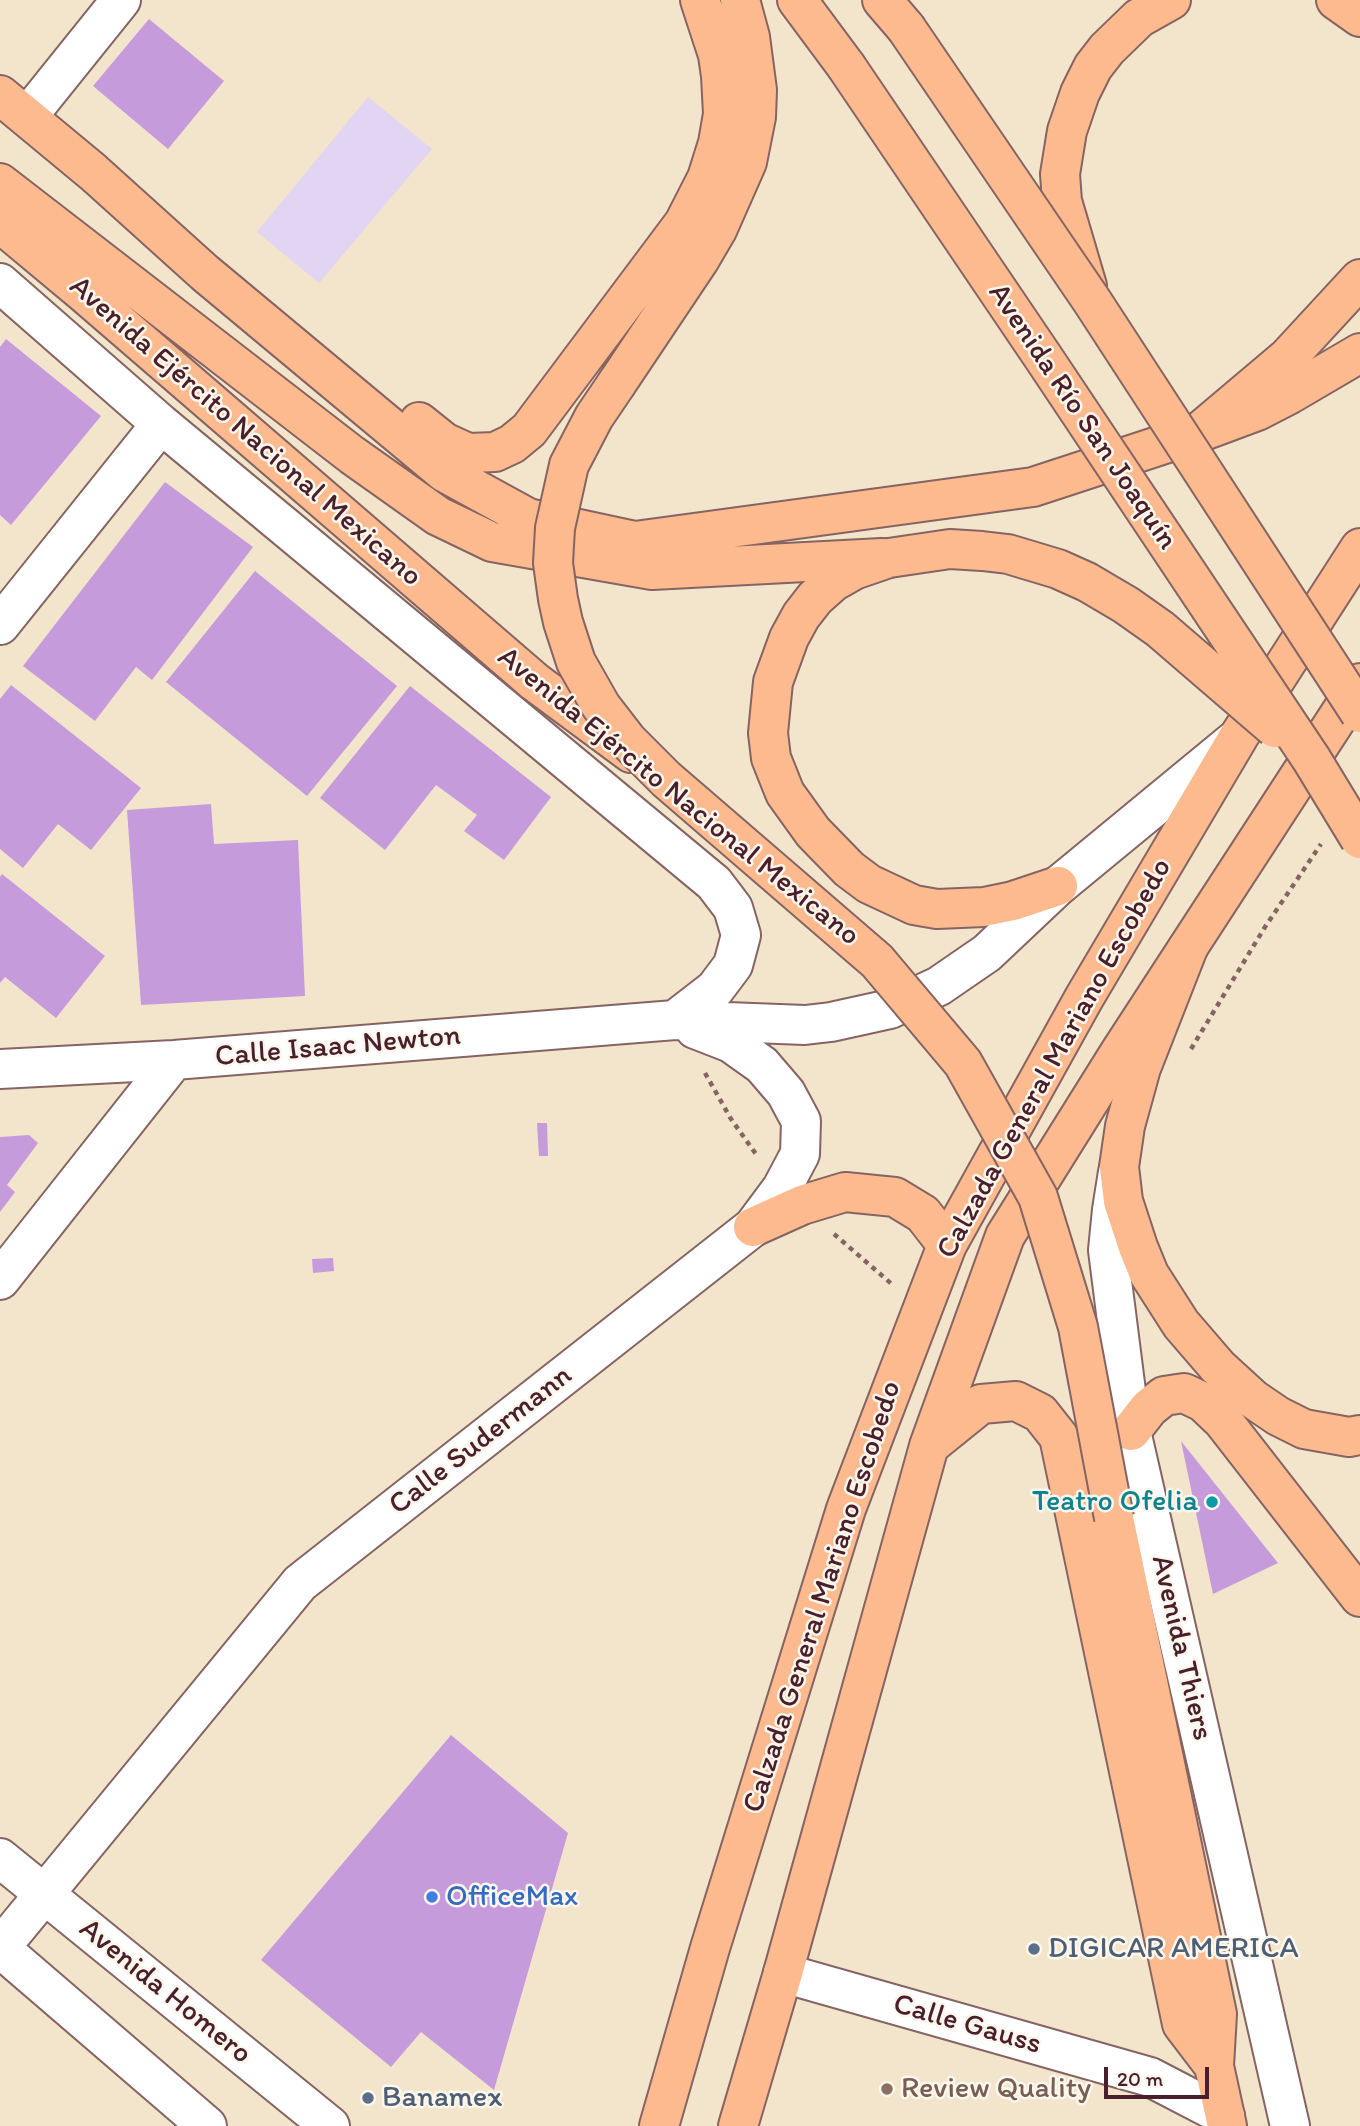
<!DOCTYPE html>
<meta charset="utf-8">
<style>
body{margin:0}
#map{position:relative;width:1360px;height:2126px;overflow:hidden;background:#f2e5cb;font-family:Itim,sans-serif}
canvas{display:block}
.scale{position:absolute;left:1104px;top:2067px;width:105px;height:32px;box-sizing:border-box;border:4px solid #4a1f2b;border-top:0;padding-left:9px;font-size:21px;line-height:24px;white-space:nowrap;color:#4a1f2b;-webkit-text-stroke:5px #fbf7ec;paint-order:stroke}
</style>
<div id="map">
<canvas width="1360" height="2126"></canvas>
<div class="scale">20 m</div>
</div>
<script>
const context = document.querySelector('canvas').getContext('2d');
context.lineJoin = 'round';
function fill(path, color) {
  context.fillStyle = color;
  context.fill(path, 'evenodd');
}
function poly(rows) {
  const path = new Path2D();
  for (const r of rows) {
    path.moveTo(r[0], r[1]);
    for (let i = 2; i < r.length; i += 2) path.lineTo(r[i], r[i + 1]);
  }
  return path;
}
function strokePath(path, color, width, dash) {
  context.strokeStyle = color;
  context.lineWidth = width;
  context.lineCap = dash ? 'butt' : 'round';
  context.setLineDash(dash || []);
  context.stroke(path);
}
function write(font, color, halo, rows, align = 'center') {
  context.font = font + ' Itim,sans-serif';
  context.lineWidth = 5;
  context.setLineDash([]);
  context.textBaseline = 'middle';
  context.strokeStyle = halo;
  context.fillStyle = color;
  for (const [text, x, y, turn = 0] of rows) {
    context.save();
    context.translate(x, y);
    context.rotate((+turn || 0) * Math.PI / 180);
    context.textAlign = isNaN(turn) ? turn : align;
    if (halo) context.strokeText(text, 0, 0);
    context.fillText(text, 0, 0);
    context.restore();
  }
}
const built = poly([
 [368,97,432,149,319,283,257,232]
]);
const building = poly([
 [149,19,224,81,168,149,93,86],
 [6,339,101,416,11,525,0,515,0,347],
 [165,482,253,547,152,680,136,667,95,721,23,666],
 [255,571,397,686,307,796,166,682],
 [11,685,141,788,91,850,58,824,23,868,0,849,0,699],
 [410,686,551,797,504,860,464,831,477,815,436,785,385,850,320,798],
 [211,804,214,844,298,840,305,996,141,1005,127,810],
 [2,874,105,956,56,1018,5,977,0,983,0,877],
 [537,1123,547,1123,548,1156,539,1156],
 [29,1135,38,1143,7,1185,15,1192,0,1212,0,1137],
 [333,1258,334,1271,313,1273,312,1259],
 [1181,1441,1278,1563,1213,1594],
 [451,1735,568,1833,494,2090,421,2032,391,2067,261,1960]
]);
const path = poly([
 [1191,1049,1265,927,1321,844],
 [705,1073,731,1119,758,1157],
 [834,1234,894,1286]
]);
const minor = poly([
 [27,117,121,0],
 [0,283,161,424,714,883,733,908,741,935,733,965,715,989,675,1020],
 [0,625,161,424],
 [0,1069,174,1060,675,1020,805,1025,831,1022,890,1009,939,986,987,953,1058,886,1234,741],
 [1118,1172,1112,1210,1108,1250,1131,1431,1290,2126],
 [0,1280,174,1060],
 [0,1858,330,2126],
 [0,1948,300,1583,753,1227,782,1188,800,1154,801,1121,786,1093,762,1065,731,1043,695,1029],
 [0,1948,207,2126],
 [783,1973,1150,2077,1225,2116]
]);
const major = poly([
 [0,95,93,172,205,273,444,472,528,518,635,541,1033,487,1198,433,1257,411,1290,394,1360,353],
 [0,183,352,455,438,516,492,542,652,570,882,558],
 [0,223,84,293,535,682,631,753],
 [617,383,700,259,717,230,747,162,756,117,757,90,750,37,740,0],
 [419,422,444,442,468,453,495,452,512,444,529,430,684,223,707,178,718,143,723,114,721,76,718,55,700,0],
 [753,1227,802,1205,845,1192,895,1197,923,1214,947,1245],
 [1131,1431,1149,1408,1164,1396,1184,1393,1203,1402,1223,1421,1360,1597],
 [929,1446,981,1404,1016,1401,1040,1413,1059,1437,1182,2024,1214,2066],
 [1114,1518,1217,2014,1214,2066,1227,2126],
 [659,2126,710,1948,846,1509,947,1245,1084,998,1239,736,1360,548],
 [738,2126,783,1973,929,1446,1005,1236,1120,1052,1360,683]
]);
const highway = poly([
 [797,0,846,66],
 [882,0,906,28],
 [1336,0,1360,17],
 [1087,286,1062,201,1060,174,1067,131,1080,93,1093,67,1107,49,1139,18,1171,0],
 [1198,433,1288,357,1360,279],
 [889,558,854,570,833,582,815,598,801,616,789,638,773,682,768,733,771,758,785,793,813,832,849,869,869,884,914,905,937,909,984,907,1013,901,1058,886],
 [1188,948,1141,1068,1125,1126,1119,1167,1123,1201,1138,1247,1149,1274,1181,1324,1218,1367,1253,1399,1278,1416,1304,1429,1349,1437,1360,1435]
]);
const majorBridge = poly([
 [617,383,594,417,569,465,555,528,553,563,558,599,563,622,576,662,601,706,628,741,666,779,877,961,963,1063,1038,1197,1078,1327,1114,1518]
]);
const highwayBridge = poly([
 [906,28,1092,301,1360,713],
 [846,66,1043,357,1312,760,1360,839],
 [889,558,950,549,982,551,1008,554,1058,569,1087,582,1126,605,1160,629,1275,728]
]);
const markers = [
 [1212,1502,7,"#0f9aa8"],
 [432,1897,7,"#3f7fe0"],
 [1034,1949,7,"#5c6f8a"],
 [887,2089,7,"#8d6e63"],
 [368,2098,7,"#5c6f8a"]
];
const streetNames = [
 ["Avenida Río San Joaquín",1082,417,56],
 ["Avenida Ejército Nacional Mexicano",245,432,41],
 ["Avenida Ejército Nacional Mexicano",678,797,39],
 ["Calle Isaac Newton",338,1047,-5],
 ["Calzada General Mariano Escobedo",1055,1059,-61],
 ["Calle Sudermann",481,1441,-38],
 ["Calzada General Mariano Escobedo",823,1597,-72],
 ["Avenida Thiers",1181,1648,77],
 ["Avenida Homero",165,1992,39],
 ["Calle Gauss",967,2025,16]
];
const cultureNames = [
 ["Teatro Ofelia",1198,1502]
];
const shopNames = [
 ["OfficeMax",446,1897]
];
const serviceNames = [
 ["DIGICAR AMERICA",1048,1949],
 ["Banamex",382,2098]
];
const educationNames = [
 ["Review Quality",901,2089]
];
fill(built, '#e2d4f3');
fill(building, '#c69bdc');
strokePath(minor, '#856463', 42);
strokePath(major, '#856463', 42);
strokePath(highway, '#856463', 42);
strokePath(path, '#856463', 4.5, [5, 5]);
strokePath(minor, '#fff', 38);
strokePath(major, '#fcba8e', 38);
strokePath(highway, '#fcba8e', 38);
strokePath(majorBridge, '#856463', 42, []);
strokePath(highwayBridge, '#856463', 42, []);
strokePath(majorBridge, '#fcba8e', 38);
strokePath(highwayBridge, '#fcba8e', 38);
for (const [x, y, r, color] of markers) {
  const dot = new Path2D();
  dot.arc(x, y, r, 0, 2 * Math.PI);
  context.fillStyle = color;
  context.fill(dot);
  strokePath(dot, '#fbf7ec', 2.5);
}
write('30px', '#4a1f2b', '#fbf7ec', streetNames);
write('30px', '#0d838f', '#fbf7ec', cultureNames, 'right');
write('30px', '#366cbe', '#fbf7ec', shopNames, 'left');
write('30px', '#4e5e75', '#fbf7ec', serviceNames, 'left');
write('30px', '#785e54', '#fbf7ec', educationNames, 'left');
</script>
